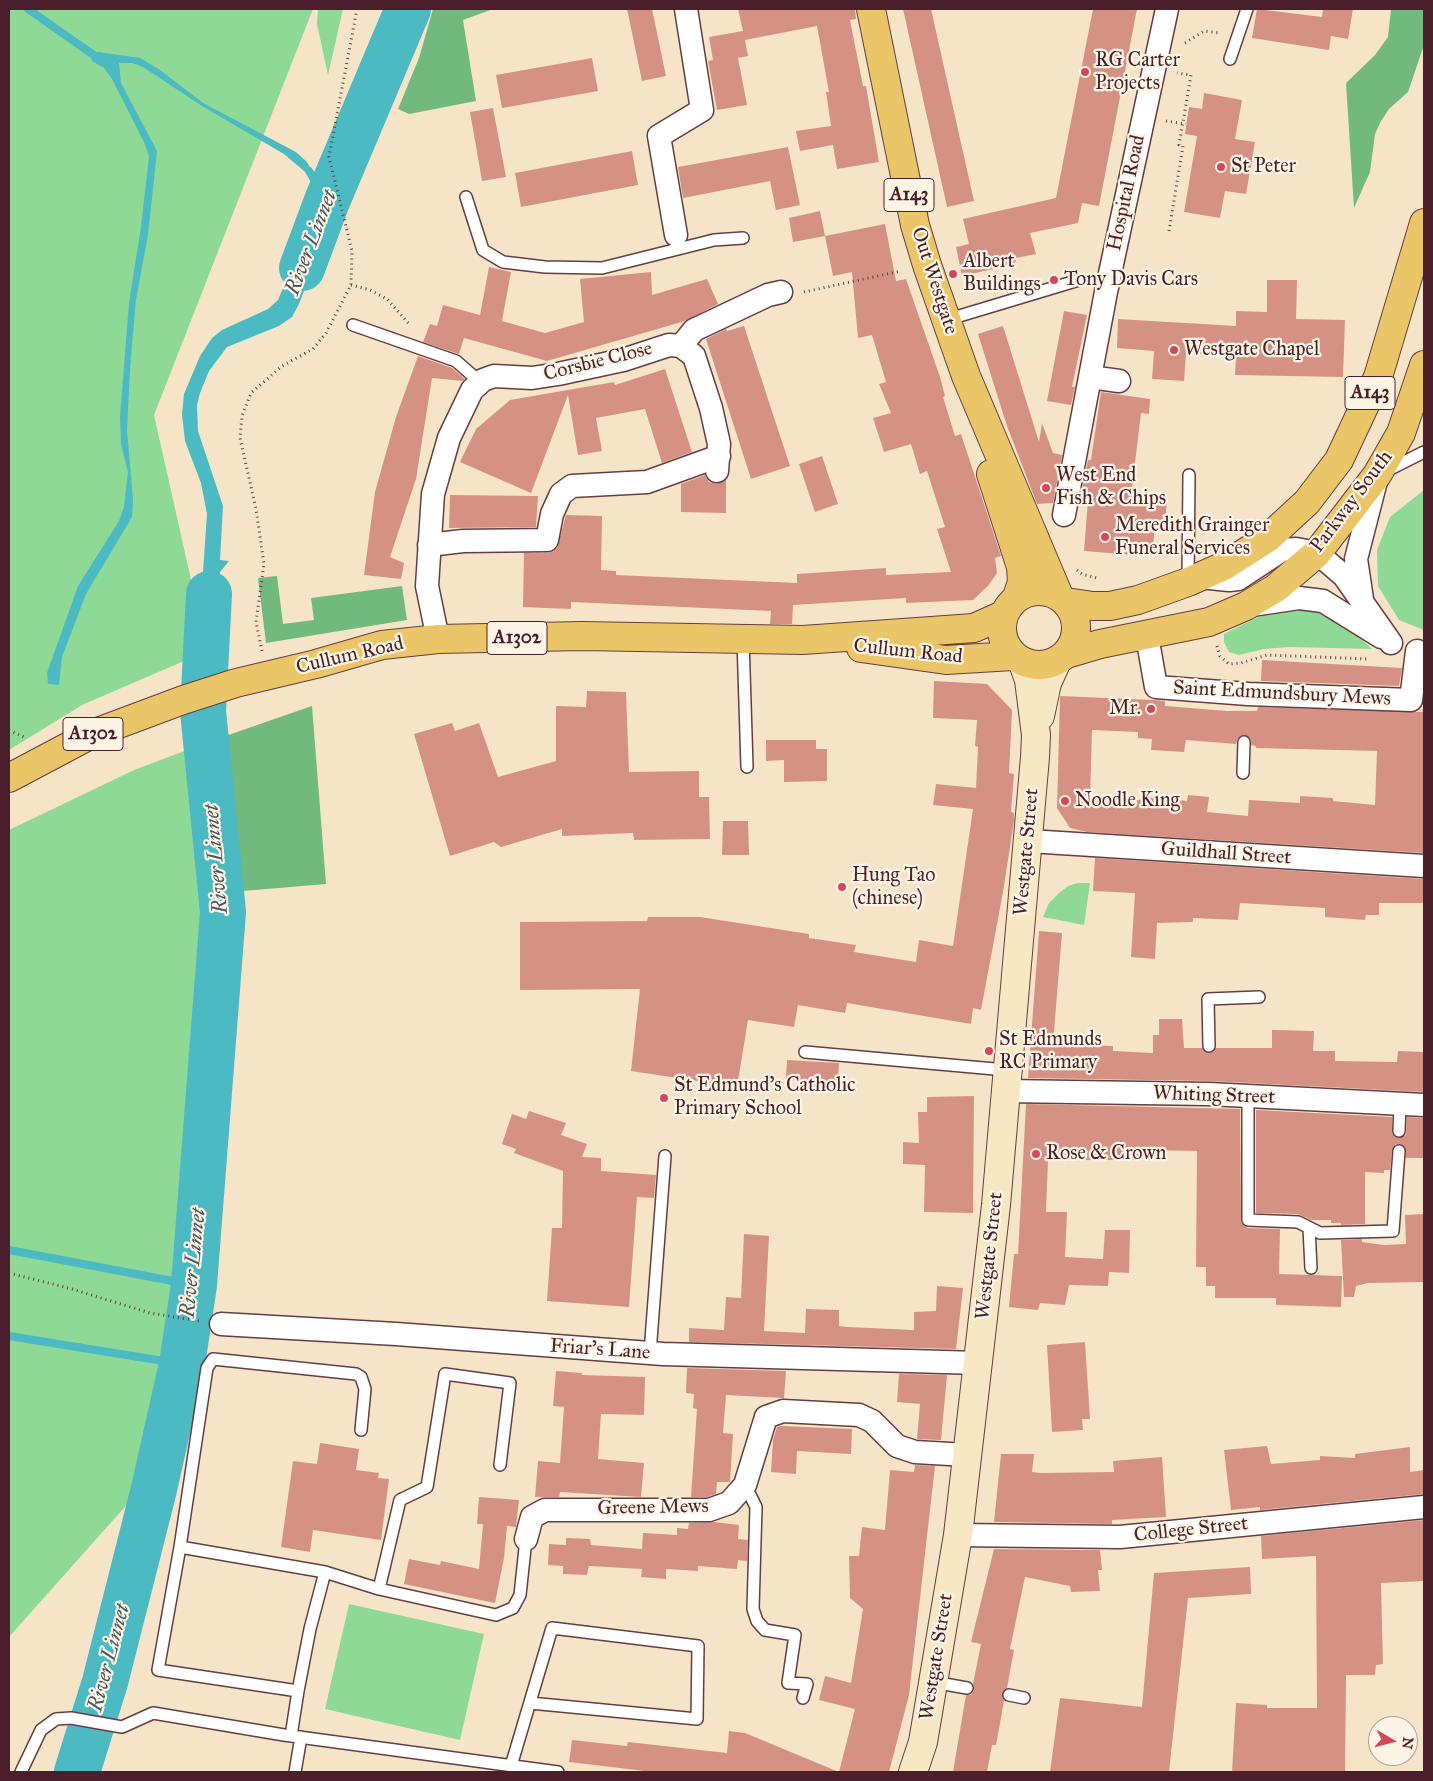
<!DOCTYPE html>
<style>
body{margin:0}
#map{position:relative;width:1433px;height:1781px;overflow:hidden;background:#f6e4c9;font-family:"IM FELL Great Primer",serif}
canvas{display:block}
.frame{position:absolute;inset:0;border:10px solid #4a1f2b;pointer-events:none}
.north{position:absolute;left:1368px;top:1716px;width:50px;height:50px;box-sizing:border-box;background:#fcf5e5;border:1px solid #b59f9b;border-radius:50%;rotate:98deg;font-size:14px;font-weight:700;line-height:20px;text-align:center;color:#4a1f2b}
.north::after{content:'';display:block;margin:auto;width:18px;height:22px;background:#d1495b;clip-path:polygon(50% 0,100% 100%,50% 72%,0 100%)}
</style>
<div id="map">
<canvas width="1433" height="1781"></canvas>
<div class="frame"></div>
<div class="north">N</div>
</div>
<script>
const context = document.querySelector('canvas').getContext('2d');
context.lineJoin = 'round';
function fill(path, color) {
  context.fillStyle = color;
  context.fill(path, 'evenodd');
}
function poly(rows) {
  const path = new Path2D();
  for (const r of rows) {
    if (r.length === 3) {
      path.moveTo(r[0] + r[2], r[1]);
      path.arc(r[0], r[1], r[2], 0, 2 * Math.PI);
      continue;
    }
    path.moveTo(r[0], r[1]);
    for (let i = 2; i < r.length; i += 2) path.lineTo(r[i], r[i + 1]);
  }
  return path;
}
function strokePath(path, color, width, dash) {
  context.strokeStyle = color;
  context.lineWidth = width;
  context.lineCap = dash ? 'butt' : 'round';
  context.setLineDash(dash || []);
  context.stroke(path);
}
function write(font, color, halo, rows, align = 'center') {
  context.font = font + ' "IM FELL Great Primer",serif';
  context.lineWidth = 4.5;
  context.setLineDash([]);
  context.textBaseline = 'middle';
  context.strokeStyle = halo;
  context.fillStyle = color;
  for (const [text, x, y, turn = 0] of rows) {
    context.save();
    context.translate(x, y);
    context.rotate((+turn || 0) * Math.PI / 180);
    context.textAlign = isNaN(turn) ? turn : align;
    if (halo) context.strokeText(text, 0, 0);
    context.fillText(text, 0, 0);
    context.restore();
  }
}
const green = poly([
 [9,9,313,9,154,415,207,651,82,705,9,750],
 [318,9,343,9,328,75,317,24],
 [1424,490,1424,630,1399,620,1378,586,1377,550,1390,517],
 [1312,608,1339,620,1372,649,1289,647,1264,649,1239,655,1229,652,1224,642,1224,634,1268,612],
 [211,741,203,1054,175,1306,139,1491,9,1637,9,830,134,770],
 [1078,883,1090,883,1084,925,1043,917,1049,903,1059,893,1068,886],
 [349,1604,484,1634,460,1740,325,1709]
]);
const forest = poly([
 [433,9,493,9,463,20,476,101,409,114,398,109,419,58],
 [1391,9,1424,9,1424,45,1408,92,1389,109,1381,121,1375,134,1370,172,1354,208,1346,83,1375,55,1388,37],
 [277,576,283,624,314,620,311,598,402,586,407,620,266,643,258,578],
 [312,706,326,884,207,894,211,741]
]);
const water = poly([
 [396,9,417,9,349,202,339,164],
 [91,51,140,58,160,70,203,103,296,152,307,162,318,182,329,225,299,304,292,317,279,326,227,347,209,371,200,393,197,405,198,431,223,506,220,560,229,561,220,572,214,655,197,659,207,514,201,483,185,441,182,414,184,394,200,356,212,338,222,330,268,309,278,300,311,222,313,196,317,182,284,154,202,106,143,67,132,63,119,63,121,83,157,151,148,235,136,299,130,368,127,430,133,500,132,517,86,594,62,657,59,685,48,684,47,673,78,586,119,521,124,507,128,472,121,444,120,417,129,303,141,227,149,156,144,142,112,79,104,68,92,61]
]);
const stream = poly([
 [28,9,95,56,99,56],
 [309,171,327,201],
 [9,1250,194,1285],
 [9,1336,182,1364]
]);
const river = poly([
 [302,268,327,201,408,9],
 [77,1772,105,1682,154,1489,182,1364,194,1285,223,912,203,711,209,594]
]);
const building = poly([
 [627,9,652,9,666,76,642,81],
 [738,9,855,9,856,19,850,20,863,86,866,86,879,162,837,169,833,145,800,151,796,131,831,126,826,92,829,92,817,26,745,40,748,56,738,58,747,105,717,110,708,61,713,60,709,37,743,31],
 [903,9,931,9,974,201,947,207],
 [1093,9,1137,9,1099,206,1082,203,1078,223,1030,233,1036,254,1016,258,1015,264,962,276,956,247,969,244,963,219,1056,198],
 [1257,9,1322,17,1323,9,1353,9,1348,39,1331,36,1329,50,1252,38],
 [592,58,598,91,502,108,496,75],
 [1204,93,1242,100,1235,139,1255,142,1246,194,1225,191,1220,218,1184,212,1197,136,1185,134,1189,107,1202,109],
 [493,108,506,177,482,181,470,112],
 [788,147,800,205,776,210,770,181,683,198,678,167],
 [632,151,638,185,521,207,515,173],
 [820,211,825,236,793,242,789,218],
 [885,224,896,281,906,279,940,377,945,396,943,397,955,436,961,434,1001,556,995,558,997,573,988,586,973,600,906,603,906,598,793,605,792,624,770,624,771,611,571,602,571,609,523,607,524,553,548,553,557,548,566,515,602,516,601,570,616,571,616,575,797,583,797,574,886,568,886,575,951,572,937,529,945,527,927,471,920,474,911,444,884,452,873,418,891,413,879,384,886,382,872,335,858,338,852,272,833,276,825,236],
 [489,267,511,272,502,321,545,333,584,322,580,279,651,272,652,295,707,279,718,304,685,321,547,361,464,338,459,354,423,342,430,324,437,326,443,305,480,315],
 [1267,280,1297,280,1296,319,1345,320,1343,377,1235,375,1236,356,1186,353,1184,381,1152,379,1154,351,1117,348,1118,319,1236,326,1236,311,1267,312],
 [1064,311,1087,315,1072,387,1075,387,1071,405,1047,401],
 [744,326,790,466,751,479,706,339,726,329,727,331],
 [1003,326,1039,442,1042,423,1053,453,1062,455,1053,503,1037,504,1007,426,978,334],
 [418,356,452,368,465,379,463,381,432,378,416,479,390,557,404,563,401,579,364,575,375,492,396,417],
 [665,369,692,452,662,463,645,409,596,418,602,451,578,455,568,395,531,493,460,462,476,429,510,400,614,382,615,385],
 [1101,392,1150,399,1149,414,1141,413,1131,496,1167,499,1165,525,1155,524,1153,547,1135,546,1134,555,1084,551,1088,501,1080,501,1088,460,1091,460],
 [822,456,838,504,815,512,799,464],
 [705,475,709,482,716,484,726,480,726,513,681,512,681,484],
 [450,495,538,496,536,527,449,528],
 [1262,660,1402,668,1399,686,1261,681],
 [934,681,987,684,1012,710,1009,773,1014,774,1011,812,1014,813,1014,821,1003,892,981,1010,973,1008,971,1024,847,1003,845,1013,798,1005,794,1027,748,1020,737,1087,631,1071,640,989,520,990,520,922,647,921,648,917,700,917,809,934,809,938,856,945,854,952,916,962,919,940,953,946,973,809,933,805,936,784,976,788,978,747,975,746,977,720,933,718],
 [587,691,626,692,629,772,699,771,699,797,709,797,710,839,634,840,633,833,562,836,562,829,501,847,494,842,450,856,414,734,452,723,455,731,479,723,498,777,556,761,556,706,586,707],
 [1060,696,1154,700,1165,701,1165,706,1227,711,1257,711,1258,707,1424,712,1424,853,1087,832,1070,828,1057,808],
 [1092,730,1138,732,1138,738,1152,739,1151,750,1184,752,1186,740,1236,744,1238,738,1244,735,1250,738,1251,745,1256,746,1256,748,1377,751,1375,805,1333,801,1333,798,1300,796,1300,803,1249,800,1248,816,1207,812,1209,797,1188,795,1187,801,1145,797,1145,799,1114,803,1090,801],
 [766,740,816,740,816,749,827,749,827,781,784,782,784,760,766,761],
 [723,821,748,821,749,855,722,855],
 [1095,858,1424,879,1424,903,1379,903,1379,915,1366,915,1365,920,1325,917,1325,908,1240,903,1238,920,1193,918,1193,922,1157,923,1155,959,1131,957,1135,893,1093,891],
 [1039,931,1062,933,1053,1044,1113,1046,1113,1051,1153,1053,1153,1035,1159,1035,1159,1019,1182,1019,1184,1048,1202,1048,1209,1053,1216,1048,1272,1048,1272,1030,1314,1031,1313,1051,1335,1051,1335,1061,1397,1062,1398,1051,1424,1052,1424,1092,1210,1081,1028,1078],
 [787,1060,839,1063,838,1082,786,1079],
 [974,1096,973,1213,924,1212,925,1165,903,1164,903,1142,919,1143,918,1112,927,1112,927,1097],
 [1026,1104,1240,1109,1241,1223,1248,1228,1280,1229,1279,1274,1342,1276,1341,1307,1276,1305,1276,1298,1215,1298,1215,1286,1206,1286,1206,1267,1196,1267,1197,1151,1141,1150,1141,1160,1048,1160,1046,1212,1067,1212,1065,1257,1103,1259,1105,1230,1130,1230,1129,1273,1109,1272,1108,1286,1069,1285,1065,1305,1040,1303,1038,1310,1009,1307,1014,1254,1018,1254],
 [1256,1110,1392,1117,1392,1134,1398,1138,1406,1135,1407,1117,1424,1118,1424,1158,1406,1158,1405,1147,1396,1144,1392,1150,1390,1170,1384,1170,1384,1173,1365,1172,1365,1224,1341,1225,1341,1223,1331,1223,1331,1220,1311,1220,1298,1214,1256,1213],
 [529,1111,566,1123,561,1135,587,1144,582,1157,601,1158,601,1171,656,1175,654,1198,637,1197,629,1307,547,1301,552,1228,562,1228,563,1171,514,1153,516,1149,502,1144,512,1114,526,1119],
 [1424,1214,1424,1282,1368,1283,1356,1286,1354,1297,1344,1297,1341,1240,1362,1239,1362,1242,1384,1245,1406,1244,1405,1215],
 [744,1234,769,1236,764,1331,805,1333,806,1309,839,1310,839,1326,847,1327,914,1330,914,1312,936,1311,937,1286,963,1288,956,1349,689,1342,689,1328,724,1330,726,1297,741,1298],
 [1085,1342,1090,1419,1082,1419,1083,1430,1052,1432,1047,1345],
 [687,1368,786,1371,784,1398,726,1395,723,1433,733,1434,730,1482,717,1482,716,1494,707,1497,691,1497,697,1409,693,1408,694,1394,686,1393],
 [556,1371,582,1373,582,1375,645,1377,644,1415,601,1414,598,1459,644,1463,641,1497,560,1492,559,1497,535,1497,538,1461,560,1463,564,1407,553,1406],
 [899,1374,947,1375,941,1440,917,1439,920,1404,897,1402],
 [781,1426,852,1429,851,1454,797,1451,796,1474,771,1472,773,1440,777,1427],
 [320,1443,359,1449,356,1470,379,1473,378,1478,389,1479,381,1540,313,1530,310,1552,281,1547,293,1461,317,1464],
 [1267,1446,1271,1464,1320,1460,1320,1456,1355,1458,1355,1454,1410,1447,1410,1472,1424,1470,1424,1494,1260,1510,1260,1507,1231,1510,1224,1450],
 [1001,1454,1034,1454,1032,1472,1041,1473,1114,1472,1113,1461,1162,1457,1166,1517,1112,1520,1112,1524,994,1522],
 [915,1465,935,1466,909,1695,889,1772,839,1772,855,1709,819,1700,825,1676,851,1683,863,1609,850,1598,849,1556,859,1556,862,1527,885,1530,890,1470,914,1472],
 [479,1497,519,1500,516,1527,507,1526,504,1558,495,1603,404,1584,409,1559,440,1565,441,1561,479,1569,483,1524,477,1524],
 [1424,1520,1424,1581,1381,1583,1383,1664,1376,1665,1375,1675,1346,1675,1345,1772,1232,1772,1236,1703,1267,1705,1267,1708,1317,1708,1316,1556,1262,1559,1261,1536],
 [714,1522,739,1525,738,1539,748,1540,747,1561,738,1560,737,1569,698,1566,698,1571,666,1569,666,1579,641,1577,642,1569,589,1566,587,1575,563,1574,563,1566,548,1565,549,1544,566,1545,566,1538,590,1539,591,1545,642,1549,643,1533,677,1535,677,1528,688,1529,689,1523],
 [994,1549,1100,1550,1102,1570,1098,1570,1100,1591,1071,1592,1070,1586,1025,1577,1010,1649,1014,1650,1007,1688,1002,1694,1004,1701,996,1745,992,1745,987,1772,953,1772,966,1695,971,1695,974,1690,973,1684,981,1644,971,1642],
 [1250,1567,1251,1594,1188,1598,1169,1772,1050,1772,1060,1698,1142,1707,1154,1573],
 [729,1731,745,1733,839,1772,653,1772,569,1762,572,1740,627,1746,628,1742,727,1753]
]);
const path = poly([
 [1185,43,1204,31,1220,33],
 [1166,121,1186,124],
 [1169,231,1183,146,1179,145,1191,75,1177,73],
 [351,285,370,290,387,299,409,324],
 [804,292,901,271],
 [1077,570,1082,574,1097,578],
 [1217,646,1220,656,1229,664,1241,663,1267,655,1369,659],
 [262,651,256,622,264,564,256,509,240,438,242,416,251,393,282,366,313,349,326,333,351,285,352,251,329,157,357,9],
 [9,730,26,738],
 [9,1273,72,1289,150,1313,199,1321]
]);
const lane = poly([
 [1230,59,1247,9],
 [466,197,483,250,503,262,545,267,602,268,714,240,743,238],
 [946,320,1079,280],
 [353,325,456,361,480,382],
 [1386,471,1424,452],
 [1188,581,1189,475],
 [743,639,747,767],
 [1243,773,1244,742],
 [1209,1046,1208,999,1259,997],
 [805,1052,1006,1070],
 [1248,1097,1248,1220,1298,1222,1320,1233,1393,1231,1399,1151],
 [1399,1131,1400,1104],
 [1309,1228,1311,1268],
 [650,1353,665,1156],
 [500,1465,510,1383,445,1374,427,1487,400,1500,379,1589,496,1615,513,1608,520,1595,526,1539],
 [745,1485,756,1507,753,1609,757,1621,765,1630,795,1635,788,1683,807,1684,803,1698],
 [180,1547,207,1368,213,1359,356,1374,361,1377,365,1389,361,1430],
 [325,1572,310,1629,298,1691,158,1670,180,1547,325,1572,379,1589],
 [933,1682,967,1688],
 [1009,1695,1024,1698],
 [291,1736,298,1691],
 [511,1766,552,1628,698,1646,697,1719,530,1703],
 [21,1772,41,1730,56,1719,71,1718,122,1727,153,1713,284,1735,558,1772],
 [295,1772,301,1737]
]);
const street = poly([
 [676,235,659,136,702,110,686,9],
 [681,346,694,330,768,295,781,292],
 [1090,377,1119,381],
 [1064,515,1106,292,1167,9],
 [429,545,463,541,547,540,552,514,561,494,572,486,647,482,719,456],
 [1200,577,1229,580,1238,579,1282,550,1296,549,1317,553,1344,576,1391,643],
 [1362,599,1356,559,1376,481],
 [1252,605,1299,598,1323,601,1381,637],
 [1147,636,1156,687,1248,694,1411,700,1417,651],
 [438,639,427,586,433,494,449,438,472,390,483,380,494,376,532,378,558,374,623,360,669,345,681,346,694,356,711,408,719,444,717,471],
 [1029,841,1424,866],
 [1005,1091,1209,1094,1424,1105],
 [221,1324,396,1334,663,1354,979,1363],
 [958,1535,1120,1537,1424,1507],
 [526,1539,532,1517,545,1510,709,1510,729,1503,745,1485,766,1417,783,1411,859,1415,872,1421,897,1446,915,1452,967,1455]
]);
const secondary = poly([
 [1040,716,1047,683,1056,663],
 [913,1772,923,1742,958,1535,996,1205,1035,757,1036,735,1029,680,1023,663]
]);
const primary = poly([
 [871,9,915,225,927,265,966,376,1059,596],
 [991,474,1021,567,1022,582,1017,597],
 [1039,628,37],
 [1066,602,1093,606,1110,606,1138,600,1188,582,1224,566,1268,538,1307,502,1339,460,1378,377,1424,223],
 [861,648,946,660,1013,656],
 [1066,654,1100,644,1209,622,1246,606,1276,588,1317,553,1377,475,1401,433,1424,365],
 [9,778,92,734,183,700,236,683,316,664,382,645,438,639,582,636,803,640,974,628,1003,615]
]);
const markers = [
 [1085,72,5,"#d1495b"],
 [1221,167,5,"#d1495b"],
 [953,274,5,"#d1495b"],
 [1054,280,5,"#d1495b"],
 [1174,350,5,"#d1495b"],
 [1046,488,5,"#d1495b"],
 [1105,537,5,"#d1495b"],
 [1151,709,5,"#d1495b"],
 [1065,801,5,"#d1495b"],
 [842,887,5,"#d1495b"],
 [989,1051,5,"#d1495b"],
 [664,1098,5,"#d1495b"],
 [1036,1154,5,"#d1495b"]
];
const shields = [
 [909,195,50],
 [1370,393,50],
 [517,638,60],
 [93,734,60]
];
const shieldNames = [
 ["A143",909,195],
 ["A143",1370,393],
 ["A1302",517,638],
 ["A1302",93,734]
];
const poiNames = [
 ["RG Carter",1095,61],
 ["Projects",1095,84],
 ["St Peter",1231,167],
 ["Albert",963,262],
 ["Buildings",963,285],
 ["Tony Davis Cars",1064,280],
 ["Westgate Chapel",1184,350],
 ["West End",1056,476],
 ["Fish & Chips",1056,499],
 ["Meredith Grainger",1115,526],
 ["Funeral Services",1115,549],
 ["Mr.",1141,709,"right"],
 ["Noodle King",1075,801],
 ["Hung Tao",852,876],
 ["(chinese)",852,899],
 ["St Edmunds",999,1040],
 ["RC Primary",999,1063],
 ["St Edmund's Catholic",674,1086],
 ["Primary School",674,1109],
 ["Rose & Crown",1046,1154]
];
const streetNames = [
 ["Hospital Road",1127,193,-78],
 ["Out Westgate",934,281,72],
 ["Corsbie Close",598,362,-14],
 ["Parkway South",1352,502,-53],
 ["Cullum Road",908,652,6],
 ["Cullum Road",350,656,-13],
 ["Saint Edmundsbury Mews",1282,694,3],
 ["Westgate Street",1027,852,-85],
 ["Guildhall Street",1226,854,4],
 ["Whiting Street",1214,1096,2],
 ["Westgate Street",990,1256,-84],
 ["Friar's Lane",600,1350,4],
 ["Greene Mews",653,1508,-1],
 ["College Street",1191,1530,-6],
 ["Westgate Street",937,1657,-81]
];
const waterNames = [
 ["River Linnet",312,243,-69],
 ["River Linnet",217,859,-95],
 ["River Linnet",194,1263,-84],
 ["River Linnet",110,1658,-75]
];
fill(green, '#8ed996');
fill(forest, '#72b97f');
fill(water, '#4bbac2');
strokePath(stream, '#4bbac2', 8);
strokePath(river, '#4bbac2', 46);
fill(building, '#d59284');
strokePath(lane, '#643d43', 14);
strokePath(street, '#643d43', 25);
strokePath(secondary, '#643d43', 30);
strokePath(primary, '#643d43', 30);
strokePath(path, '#643d43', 3, [1, 4]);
strokePath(lane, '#fff', 11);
strokePath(street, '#fff', 22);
strokePath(secondary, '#f7e8c3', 28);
strokePath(primary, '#ebc669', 28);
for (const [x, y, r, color] of markers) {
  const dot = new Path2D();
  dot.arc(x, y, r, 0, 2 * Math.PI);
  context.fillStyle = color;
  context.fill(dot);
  strokePath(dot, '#fcf5e5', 2);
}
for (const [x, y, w] of shields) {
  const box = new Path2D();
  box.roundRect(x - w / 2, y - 16.5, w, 33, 4);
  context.fillStyle = '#fcf5e5';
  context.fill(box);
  strokePath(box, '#4a1f2b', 1);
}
write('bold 19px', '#4a1f2b', null, shieldNames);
write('20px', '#4a1f2b', '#fcf5e5', poiNames, 'left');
write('20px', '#4a1f2b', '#fcf5e5', streetNames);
write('italic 21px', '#4a5560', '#fcf5e5', waterNames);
</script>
